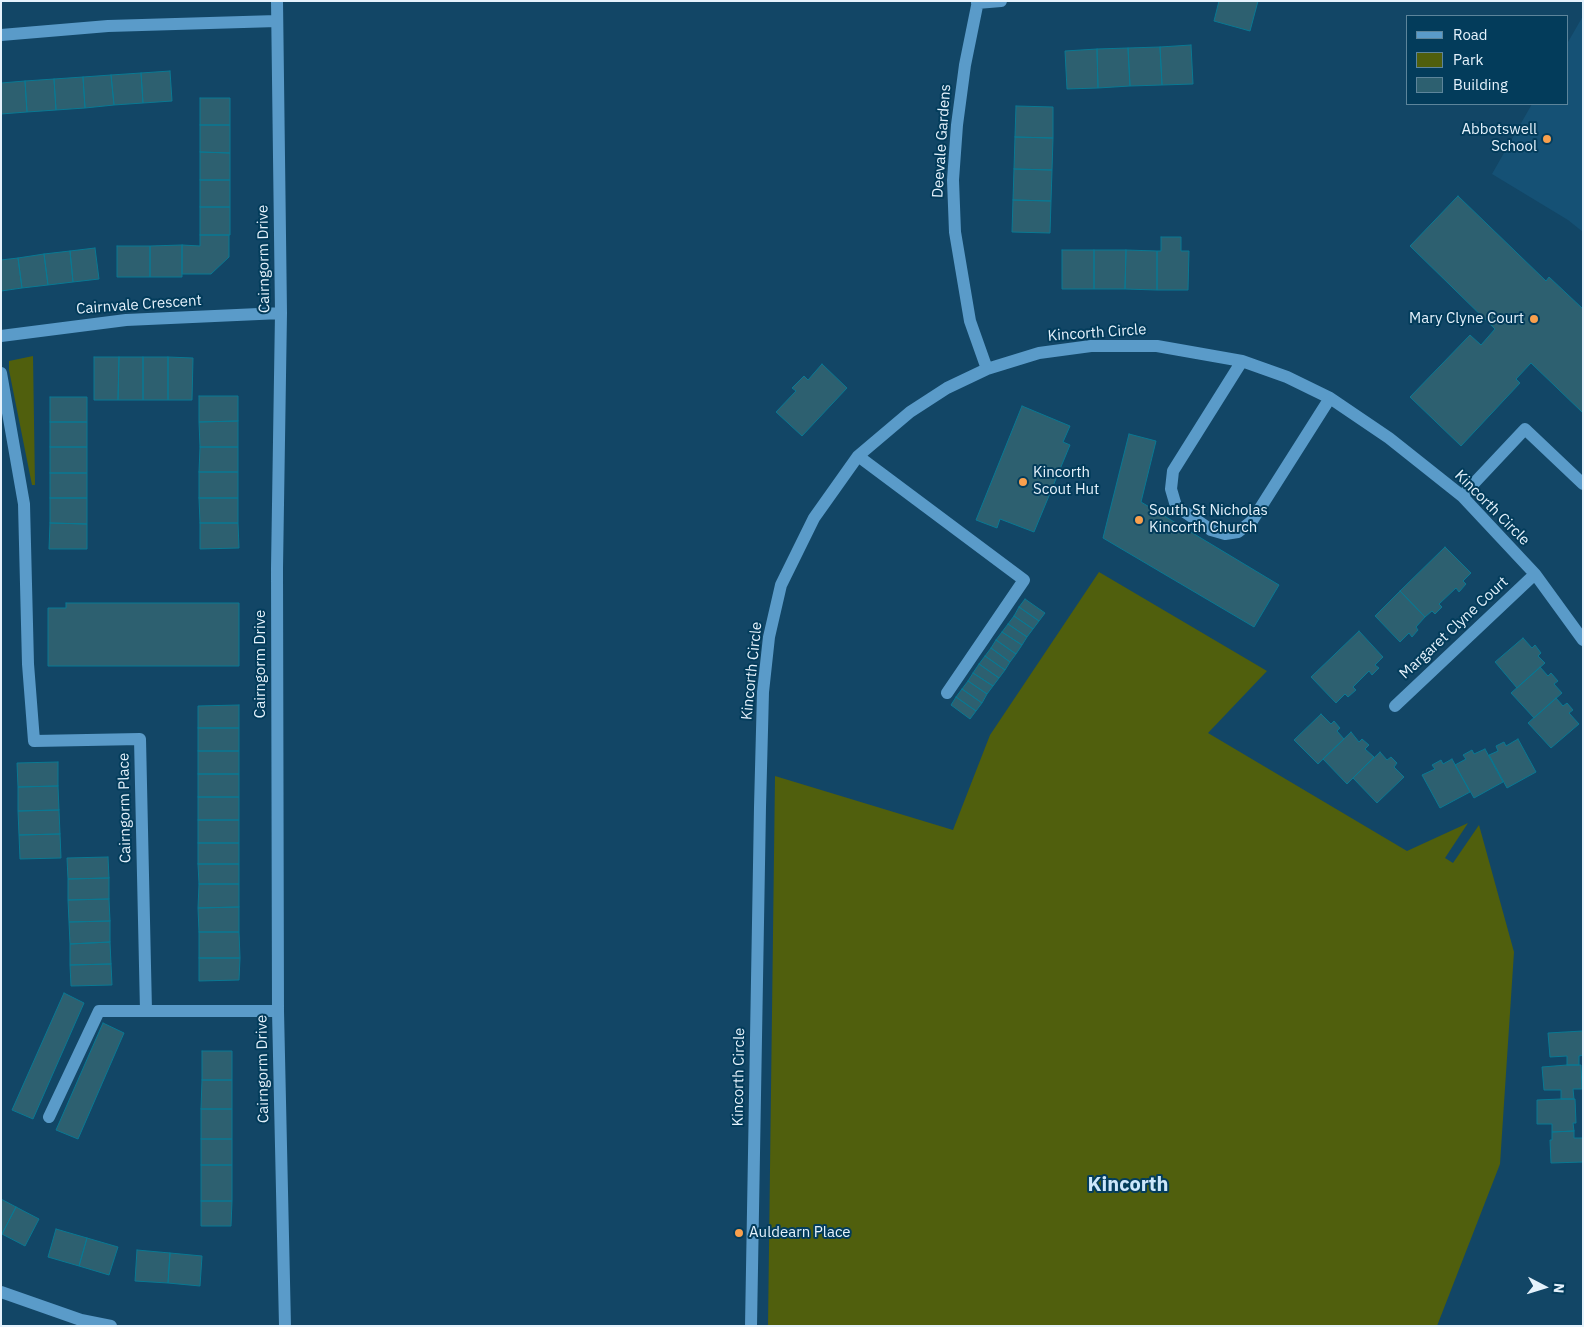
<!DOCTYPE html>
<style>
body{margin:0}
#map{position:relative;width:1584px;height:1327px;overflow:hidden;background:#124666;font-family:"IBM Plex Sans",sans-serif}
canvas{display:block}
.frame{position:absolute;inset:0;border:2px solid #e5f2fc;pointer-events:none}
.legend{position:absolute;left:1406px;top:15px;width:162px;height:90px;box-sizing:border-box;background:#033c5b;border:1px solid #5d859b;margin:0;padding:6px 9px;list-style:none;font-size:15px;color:#e5f2fc}
.legend li{display:flex;align-items:center;gap:10px;height:25px}
.legend b{width:25px;border:1px solid #5d859b}
.north{position:absolute;left:1519px;top:1262px;width:50px;height:50px;-webkit-text-stroke:4px #033c5b;paint-order:stroke;rotate:95deg;font-size:14px;font-weight:700;line-height:20px;text-align:center;color:#e5f2fc}
.north::after{content:'';display:block;margin:auto;width:18px;height:22px;background:#e5f2fc;clip-path:polygon(50% 0,100% 100%,50% 72%,0 100%)}
</style>
<div id="map">
<canvas width="1584" height="1327"></canvas>
<div class="frame"></div>
<ul class="legend">
<li><b style="height:6px;background:#5a9bc9"></b>Road</li>
<li><b style="height:14px;background:#505f0d"></b>Park</li>
<li><b style="height:14px;background:#2d6070"></b>Building</li>
</ul>
<div class="north">N</div>
</div>
<script>
const context = document.querySelector('canvas').getContext('2d');
context.lineJoin = 'round';
function fill(path, color) {
  context.fillStyle = color;
  context.fill(path, 'evenodd');
}
function poly(rows) {
  const path = new Path2D();
  for (const r of rows) {
    path.moveTo(r[0], r[1]);
    for (let i = 2; i < r.length; i += 2) path.lineTo(r[i], r[i + 1]);
  }
  return path;
}
function strokePath(path, color, width, dash) {
  context.strokeStyle = color;
  context.lineWidth = width;
  context.lineCap = dash ? 'butt' : 'round';
  context.setLineDash(dash || []);
  context.stroke(path);
}
function write(font, color, halo, rows, align = 'center') {
  context.font = font + ' "IBM Plex Sans",sans-serif';
  context.lineWidth = 4;
  context.setLineDash([]);
  context.textBaseline = 'middle';
  context.strokeStyle = halo;
  context.fillStyle = color;
  for (const [text, x, y, turn = 0] of rows) {
    context.save();
    context.translate(x, y);
    context.rotate((+turn || 0) * Math.PI / 180);
    context.textAlign = isNaN(turn) ? turn : align;
    if (halo) context.strokeText(text, 0, 0);
    context.fillText(text, 0, 0);
    context.restore();
  }
}
const built = poly([
 [1583,16,1583,232,1568,220,1492,174,1532,104,1568,104,1568,42]
]);
const green = poly([
 [33,356,35,485,32,485,9,370,9,361],
 [1099,572,1267,671,1208,733,1407,851,1468,823,1445,858,1453,863,1479,825,1514,952,1500,1164,1437,1326,768,1326,775,776,953,830,990,735]
]);
const building = poly([
 [1219,1,1258,1,1250,31,1214,21,1219,1],
 [1191,45,1193,84,1162,85,1160,47,1191,45],
 [1160,47,1162,85,1130,86,1128,48,1160,47],
 [1128,48,1130,86,1098,88,1097,49,1128,48],
 [1097,49,1098,88,1067,89,1065,51,1097,49],
 [170,71,172,101,143,103,141,73,170,71],
 [141,73,143,103,114,105,111,75,141,73],
 [111,75,114,105,85,108,83,77,111,75],
 [83,77,85,108,56,110,54,79,83,77],
 [54,79,56,110,27,112,25,81,54,79],
 [25,81,27,112,1,114,1,83,25,81],
 [200,98,230,98,230,125,200,125,200,98],
 [1016,106,1053,107,1053,138,1015,137,1016,106],
 [200,125,230,125,230,153,200,152,200,125],
 [1015,137,1053,138,1052,170,1014,169,1015,137],
 [200,152,230,153,230,180,200,180,200,152],
 [1014,169,1052,170,1051,201,1013,200,1014,169],
 [200,180,230,180,230,207,200,207,200,180],
 [1458,196,1546,281,1549,277,1583,309,1583,413,1531,363,1516,379,1520,383,1461,446,1410,397,1470,335,1481,345,1495,329,1410,246,1458,196],
 [1013,200,1051,201,1050,233,1012,232,1013,200],
 [200,207,230,207,230,235,200,235,200,207],
 [200,235,229,235,229,257,211,274,182,274,182,245,200,246,200,235],
 [1161,237,1181,237,1181,251,1189,251,1188,290,1157,290,1157,251,1161,251,1161,237],
 [182,245,182,277,150,277,150,246,182,245],
 [117,246,150,246,150,277,117,277,117,246],
 [95,248,99,279,73,282,70,251,95,248],
 [1062,250,1094,250,1094,289,1062,289,1062,250],
 [1094,250,1126,250,1125,289,1094,289,1094,250],
 [1126,250,1157,251,1157,290,1125,289,1126,250],
 [70,251,73,282,48,285,44,254,70,251],
 [44,254,48,285,22,288,18,258,44,254],
 [18,258,22,288,1,291,1,260,18,258],
 [94,357,119,357,118,400,94,400,94,357],
 [119,357,143,357,143,400,118,400,119,357],
 [143,357,168,357,168,400,143,400,143,357],
 [168,357,193,358,192,400,168,400,168,357],
 [822,364,847,388,802,436,776,412,796,391,792,388,804,376,808,380,822,364],
 [199,396,238,396,238,421,199,422,199,396],
 [50,397,87,397,87,422,50,422,50,397],
 [1022,406,1070,426,1063,442,1070,445,1034,532,1000,519,997,528,976,520,1022,406],
 [238,421,238,447,200,447,199,422,238,421],
 [50,422,87,422,87,447,50,447,50,422],
 [1129,434,1156,441,1141,502,1279,585,1254,627,1103,538,1129,434],
 [50,447,87,447,87,473,50,473,50,447],
 [200,447,238,447,238,472,199,472,200,447],
 [199,472,238,472,238,498,199,498,199,472],
 [50,473,87,473,87,498,50,498,50,473],
 [50,498,87,498,87,524,50,523,50,498],
 [199,498,238,498,238,523,200,523,199,498],
 [50,523,87,524,87,549,49,549,50,523],
 [200,523,238,523,239,548,200,549,200,523],
 [1445,547,1471,573,1463,581,1466,584,1459,592,1456,588,1439,604,1442,607,1435,614,1432,611,1425,617,1400,591,1445,547],
 [1400,591,1425,617,1416,627,1418,630,1412,637,1409,633,1400,642,1375,616,1400,591],
 [1025,599,1045,613,1039,621,1019,607,1025,599],
 [66,603,239,603,239,666,48,666,48,608,66,608,66,603],
 [1019,607,1039,621,1033,629,1014,616,1019,607],
 [1014,616,1033,629,1027,637,1008,624,1014,616],
 [1008,624,1027,637,1022,645,1002,632,1008,624],
 [1359,631,1383,657,1375,665,1379,668,1372,675,1369,671,1353,687,1356,690,1348,697,1345,694,1336,703,1311,677,1359,631],
 [1002,632,1022,645,1016,654,996,640,1002,632],
 [1523,638,1532,648,1535,645,1541,653,1538,656,1545,663,1517,688,1495,662,1523,638],
 [996,640,1016,654,1010,662,991,648,996,640],
 [991,648,1010,662,1005,670,985,656,991,648],
 [985,656,1005,670,999,678,979,664,985,656],
 [979,664,999,678,993,686,973,673,979,664],
 [1540,667,1548,676,1551,673,1558,681,1554,684,1562,693,1534,718,1511,693,1540,667],
 [973,673,993,686,987,694,968,681,973,673],
 [968,681,987,694,982,703,962,689,968,681],
 [962,689,982,703,976,711,956,697,962,689],
 [956,697,976,711,970,719,951,705,956,697],
 [1556,698,1563,706,1567,703,1573,710,1569,713,1579,724,1551,748,1528,723,1556,698],
 [239,705,239,728,198,728,198,706,239,705],
 [1321,714,1331,724,1334,721,1340,728,1337,731,1344,739,1318,764,1294,740,1321,714],
 [198,728,239,728,239,751,198,751,198,728],
 [1351,732,1359,742,1362,739,1369,745,1365,749,1374,757,1347,784,1323,759,1351,732],
 [1518,739,1536,772,1507,788,1489,755,1498,751,1496,746,1504,742,1506,746,1518,739],
 [1485,749,1503,782,1474,798,1455,765,1466,759,1463,755,1472,750,1474,754,1485,749],
 [198,751,239,751,239,774,198,774,198,751],
 [1380,752,1387,760,1391,757,1397,763,1394,767,1404,777,1377,803,1353,778,1380,752],
 [1452,759,1470,792,1440,808,1422,775,1435,769,1432,765,1441,760,1443,764,1452,759],
 [58,762,58,786,18,787,17,763,58,762],
 [198,774,239,774,239,797,198,797,198,774],
 [58,786,59,810,18,811,18,787,58,786],
 [198,797,239,797,239,820,198,820,198,797],
 [59,810,60,834,19,835,18,811,59,810],
 [198,820,239,820,239,843,198,843,198,820],
 [60,834,61,858,20,859,19,835,60,834],
 [198,843,239,843,239,864,198,864,198,843],
 [108,857,109,878,68,879,67,858,108,857],
 [198,864,239,864,239,884,199,884,198,864],
 [109,878,109,899,68,900,68,879,109,878],
 [199,884,239,884,239,907,198,908,199,884],
 [109,899,110,921,69,922,68,900,109,899],
 [239,907,239,932,199,932,198,908,239,907],
 [110,921,110,942,70,944,69,922,110,921],
 [199,932,239,932,240,958,199,958,199,932],
 [110,942,111,964,70,965,70,944,110,942],
 [199,958,240,958,239,980,199,981,199,958],
 [111,964,112,985,71,986,70,965,111,964],
 [64,993,84,1003,33,1119,12,1110,64,993],
 [103,1023,124,1033,78,1139,56,1130,103,1023],
 [1583,1031,1583,1055,1579,1056,1579,1065,1567,1065,1567,1056,1550,1057,1548,1033,1583,1031],
 [202,1051,232,1051,232,1080,202,1080,202,1051],
 [1567,1065,1581,1065,1582,1089,1573,1089,1574,1099,1561,1099,1561,1090,1544,1090,1542,1067,1567,1065],
 [202,1080,232,1080,232,1109,201,1109,202,1080],
 [1561,1099,1575,1099,1576,1123,1573,1123,1574,1131,1552,1132,1552,1124,1537,1124,1537,1100,1561,1099],
 [201,1109,232,1109,232,1139,201,1139,201,1109],
 [1574,1131,1574,1138,1583,1138,1583,1162,1551,1163,1550,1140,1552,1140,1552,1132,1574,1131],
 [201,1139,232,1139,232,1165,201,1165,201,1139],
 [201,1165,232,1165,232,1201,201,1201,201,1165],
 [1,1199,16,1207,2,1234,1,1233,1,1199],
 [201,1201,232,1201,231,1226,201,1226,201,1201],
 [16,1207,39,1219,25,1246,2,1234,16,1207],
 [56,1229,87,1238,79,1266,48,1257,56,1229],
 [87,1238,118,1247,109,1275,79,1266,87,1238],
 [137,1250,170,1253,168,1283,135,1281,137,1250],
 [170,1253,202,1256,200,1286,168,1283,170,1253]
]);
const minor = poly([
 [277,1,281,313,277,568,278,1011,285,1326],
 [978,1,965,65,957,125,953,180,955,232,970,321,987,369],
 [977,3,1001,1],
 [1,35,108,26,277,21],
 [1,336,126,320,281,313],
 [1242,361,1173,471,1171,489,1176,506,1211,530,1225,534,1238,532,1252,521,1330,398],
 [1,373,24,504,28,664,34,741,140,739,146,1011],
 [858,456,1024,580,947,693],
 [1462,496,1525,429,1583,484],
 [1395,706,1535,574],
 [49,1117,99,1011,278,1011],
 [1,1292,81,1320,111,1326],
 [751,1326,760,807,763,692,769,637,781,585,814,518,858,456,910,412,947,388,987,369,1039,353,1091,346,1157,346,1242,361,1287,377,1330,398,1389,438,1462,496,1535,574,1583,640]
]);
const markers = [
 [1547,139,5,"#f9a04d"],
 [1534,319,5,"#f9a04d"],
 [1023,482,5,"#f9a04d"],
 [1139,520,5,"#f9a04d"],
 [739,1233,5,"#f9a04d"]
];
const poiNames = [
 ["Abbotswell",1537,130,"right"],
 ["School",1537,147,"right"],
 ["Mary Clyne Court",1524,319,"right"],
 ["Kincorth",1033,473],
 ["Scout Hut",1033,490],
 ["South St Nicholas",1149,511],
 ["Kincorth Church",1149,528],
 ["Auldearn Place",749,1233]
];
const streetNames = [
 ["Deevale Gardens",942,141,-86],
 ["Cairngorm Drive",264,259,-91],
 ["Cairnvale Crescent",139,305,-4],
 ["Kincorth Circle",1097,333,-4],
 ["Kincorth Circle",1492,508,45],
 ["Margaret Clyne Court",1454,628,-43],
 ["Cairngorm Drive",261,664,-90],
 ["Kincorth Circle",752,671,-84],
 ["Cairngorm Place",125,808,-91],
 ["Cairngorm Drive",263,1069,-91],
 ["Kincorth Circle",739,1077,-89]
];
const districtNames = [
 ["Kincorth",1128,1185]
];
fill(built, '#155175');
fill(green, '#505f0d');
fill(building, '#2d6070');
strokePath(building, '#097993', 1);
strokePath(minor, '#5a9bc9', 12);
for (const [x, y, r, color] of markers) {
  const dot = new Path2D();
  dot.arc(x, y, r, 0, 2 * Math.PI);
  context.fillStyle = color;
  context.fill(dot);
  strokePath(dot, '#033c5b', 2);
}
write('15px', '#e5f2fc', '#033c5b', poiNames, 'left');
write('15px', '#e5f2fc', '#033c5b', streetNames);
write('bold 20px', '#cde7fa', '#033c5b', districtNames);
</script>
